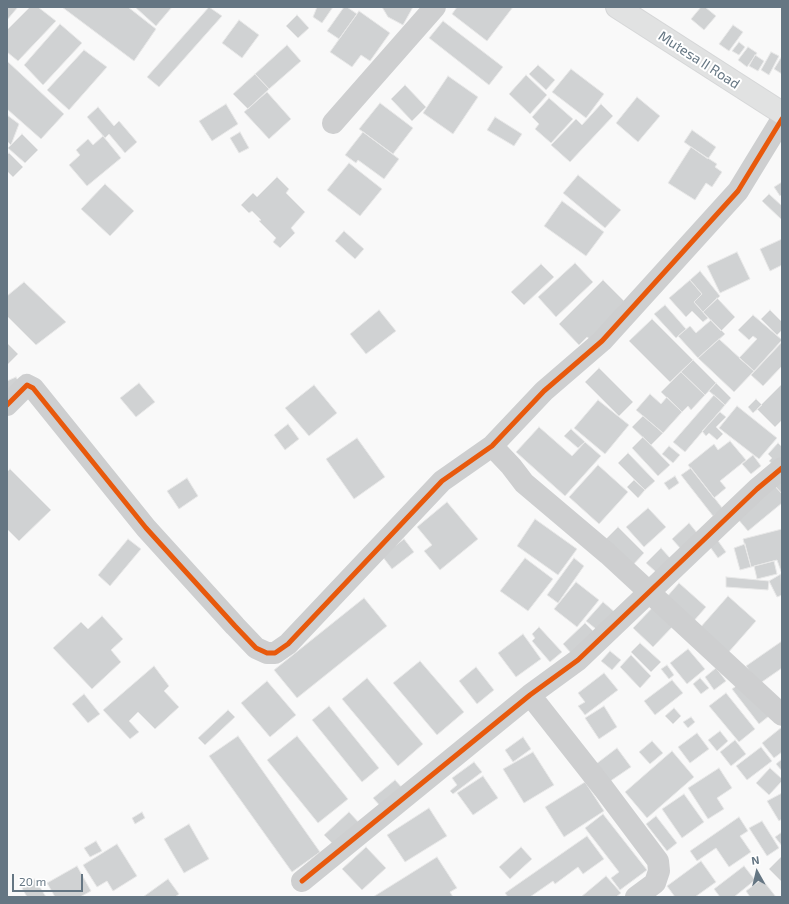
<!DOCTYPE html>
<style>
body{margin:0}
#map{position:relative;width:789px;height:904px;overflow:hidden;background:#f9f9f9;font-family:"Exo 2",sans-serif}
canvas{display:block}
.frame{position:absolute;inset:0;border:8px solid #657683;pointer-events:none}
.north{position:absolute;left:737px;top:852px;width:40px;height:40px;-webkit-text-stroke:3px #fff;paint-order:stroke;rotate:352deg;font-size:11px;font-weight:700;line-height:16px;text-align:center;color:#657683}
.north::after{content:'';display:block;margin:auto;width:14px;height:18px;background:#657683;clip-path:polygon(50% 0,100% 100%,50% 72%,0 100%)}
.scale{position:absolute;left:12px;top:874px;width:71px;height:18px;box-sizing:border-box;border:2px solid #657683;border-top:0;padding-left:5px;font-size:12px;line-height:14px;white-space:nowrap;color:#657683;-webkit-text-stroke:3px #fff;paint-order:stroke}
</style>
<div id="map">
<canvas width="789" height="904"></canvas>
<div class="frame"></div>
<div class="north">N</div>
<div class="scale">20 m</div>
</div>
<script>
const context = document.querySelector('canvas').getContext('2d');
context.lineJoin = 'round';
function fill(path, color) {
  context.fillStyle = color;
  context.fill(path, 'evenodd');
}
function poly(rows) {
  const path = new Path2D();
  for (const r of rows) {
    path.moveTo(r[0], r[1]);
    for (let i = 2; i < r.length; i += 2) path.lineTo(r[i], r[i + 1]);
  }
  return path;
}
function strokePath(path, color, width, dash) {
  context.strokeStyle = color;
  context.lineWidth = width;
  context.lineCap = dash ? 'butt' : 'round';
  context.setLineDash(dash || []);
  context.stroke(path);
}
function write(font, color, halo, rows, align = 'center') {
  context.font = font + ' "Exo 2",sans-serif';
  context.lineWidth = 4;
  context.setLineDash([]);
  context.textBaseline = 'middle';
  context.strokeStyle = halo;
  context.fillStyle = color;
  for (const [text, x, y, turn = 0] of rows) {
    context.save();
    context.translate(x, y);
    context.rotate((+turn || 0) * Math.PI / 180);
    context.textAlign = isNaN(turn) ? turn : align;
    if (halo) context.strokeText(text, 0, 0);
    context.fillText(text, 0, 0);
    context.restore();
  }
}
const building = poly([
 [7,7,18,7,7,20,7,7],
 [30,7,38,7,56,21,18,61,7,52,7,30,30,7],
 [62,7,128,7,156,29,134,61,62,7],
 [135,7,172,7,156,26,135,7],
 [209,7,222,16,159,87,147,77,209,7],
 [317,7,333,7,322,23,313,17,317,7],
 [344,7,347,7,357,14,339,39,327,31,344,7],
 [382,7,413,7,403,25,388,17,382,7],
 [457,7,513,7,487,41,452,14,457,7],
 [701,7,705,7,716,16,704,30,691,19,701,7],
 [359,11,390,33,370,61,361,55,352,67,330,52,359,11],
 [297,15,309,28,298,38,286,26,297,15],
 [239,20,259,35,242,58,222,43,239,20],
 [443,21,503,67,489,85,429,38,443,21],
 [60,24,82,43,43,85,24,65,60,24],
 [733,25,743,32,729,51,719,44,733,25],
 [739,42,745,47,739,55,732,51,739,42],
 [287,45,301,61,269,89,255,74,287,45],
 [748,47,757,53,747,67,738,60,748,47],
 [84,50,107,67,69,110,47,90,84,50],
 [771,52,779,56,769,75,761,70,771,52],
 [755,55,764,61,758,71,749,66,755,55],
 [782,56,782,74,774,69,782,56],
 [7,61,64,114,41,139,7,109,7,61],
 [538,65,555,80,546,90,529,74,538,65],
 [571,69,604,94,586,118,552,92,571,69],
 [255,74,269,89,248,109,233,94,255,74],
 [526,75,547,95,530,114,509,94,526,75],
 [448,76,478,97,453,134,423,113,448,76],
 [405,85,426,107,412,121,391,99,405,85],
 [267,92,291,119,269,139,244,112,267,92],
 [637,97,660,116,638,142,616,123,637,97],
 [549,98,573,119,551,143,535,129,539,124,532,117,549,98],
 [380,103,413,128,393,154,359,129,380,103],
 [226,104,238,124,212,141,199,121,226,104],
 [601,104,613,116,570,162,551,145,576,119,582,125,601,104],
 [98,107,114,126,119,121,137,142,125,153,109,134,105,138,87,117,98,107],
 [7,115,19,124,11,145,7,141,7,115],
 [495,117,522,134,514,146,487,130,495,117],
 [692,130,716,147,708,159,684,142,692,130],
 [240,132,249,148,239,153,230,138,240,132],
 [363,132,399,159,384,179,358,160,356,163,345,155,363,132],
 [22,134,38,150,25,163,8,148,22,134],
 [103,136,121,158,87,186,69,165,80,155,76,150,88,139,93,145,103,136],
 [691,147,717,164,715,167,722,172,712,187,706,183,695,200,668,183,691,147],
 [9,153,23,167,13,177,7,171,7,155,9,153],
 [349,163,382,189,360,216,327,190,349,163],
 [578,175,621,210,605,228,563,193,578,175],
 [277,177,289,189,286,193,305,212,291,228,295,233,280,248,273,242,276,238,259,221,261,220,252,211,249,213,241,205,253,193,257,197,277,177],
 [782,182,782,194,780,196,774,187,782,182],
 [105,184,134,211,110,236,81,209,105,184],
 [769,194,782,206,782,220,762,201,769,194],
 [562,201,604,232,586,256,544,226,562,201],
 [344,231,364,249,355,259,335,241,344,231],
 [782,239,782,265,770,271,760,249,782,239],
 [737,252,750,279,720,293,707,266,737,252],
 [575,263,593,282,556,317,538,297,575,263],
 [541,264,554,277,524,305,511,292,541,264],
 [700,271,720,296,703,312,694,302,702,294,690,280,700,271],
 [603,280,624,301,591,340,587,337,579,345,559,324,603,280],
 [690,280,702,294,694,302,708,318,703,322,692,311,686,317,669,298,690,280],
 [24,282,66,322,36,345,7,316,7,296,24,282],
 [717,298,735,317,721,331,703,312,717,298],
 [665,305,686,329,676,338,654,314,665,305],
 [379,310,396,331,366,354,350,334,379,310],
 [770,310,782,322,782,330,777,335,761,319,770,310],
 [753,315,782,340,754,371,739,358,757,339,753,336,749,340,738,330,753,315],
 [652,319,693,360,670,382,629,341,652,319],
 [711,320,725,334,698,358,678,336,690,326,696,333,711,320],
 [719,339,754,371,734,392,698,358,719,339],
 [782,342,782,366,763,386,751,375,782,342],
 [7,343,18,354,7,365,7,343],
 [693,360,716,383,705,395,681,372,693,360],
 [599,368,633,402,619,416,585,382,599,368],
 [681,372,705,395,691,410,688,406,682,412,661,392,681,372],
 [16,377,21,386,7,393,7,381,16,377],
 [139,383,155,402,136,417,120,398,139,383],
 [716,383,731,398,725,405,709,391,716,383],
 [782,384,782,420,775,427,757,409,782,384],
 [314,385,337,413,309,436,285,408,314,385],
 [650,394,661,404,667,397,682,412,663,433,636,410,650,394],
 [714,395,725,405,685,452,673,442,714,395],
 [756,399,762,405,753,413,748,407,756,399],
 [598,400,629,425,605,454,574,428,598,400],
 [737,406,777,438,759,459,719,428,737,406],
 [720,412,726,417,716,427,723,434,717,440,709,433,706,436,702,431,720,412],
 [643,416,663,433,651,445,632,427,643,416],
 [288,424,299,439,285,450,274,435,288,424],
 [539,427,572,456,585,442,601,456,565,496,516,452,539,427],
 [571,429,585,442,578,448,564,436,571,429],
 [643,437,670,465,658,476,632,448,643,437],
 [357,438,385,477,354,499,326,459,357,438],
 [730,441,746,460,720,481,726,488,714,498,688,465,714,444,718,450,730,441],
 [778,443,782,447,782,457,775,466,769,461,772,458,768,454,778,443],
 [669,446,680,455,673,463,662,454,669,446],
 [628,453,655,481,645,490,618,463,628,453],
 [753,455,761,466,751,474,742,464,753,455],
 [598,465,628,492,599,524,569,497,598,465],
 [691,468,723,509,713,516,681,475,691,468],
 [10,469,51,510,19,541,7,529,7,472,10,469],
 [675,476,679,483,669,490,664,483,675,476],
 [187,478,198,496,179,509,167,491,187,478],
 [634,480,645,490,638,498,627,487,634,480],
 [782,480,782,494,775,486,782,480],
 [775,486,782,494,782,503,748,531,737,518,775,486],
 [447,502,478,539,440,570,424,551,432,545,417,527,447,502],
 [648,508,666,527,644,547,626,527,648,508],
 [535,519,577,549,558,575,517,546,535,519],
 [689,523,698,534,681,549,672,539,689,523],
 [618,527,644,553,631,567,604,541,618,527],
 [782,529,782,574,777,560,751,567,743,539,782,529],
 [716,538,726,552,718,558,708,544,716,538],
 [128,539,141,549,110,586,98,575,128,539],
 [404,539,414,552,392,569,382,556,404,539],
 [745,544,751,567,740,570,734,548,745,544],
 [661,548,670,558,656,572,646,563,661,548],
 [525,558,553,579,528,611,500,591,525,558],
 [574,558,584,566,558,603,547,595,574,558],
 [774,561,777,574,757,579,754,566,774,561],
 [781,574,782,595,777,597,769,581,781,574],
 [726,577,769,581,768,590,726,587,726,577],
 [576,582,599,600,577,627,554,609,576,582],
 [679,583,706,607,692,623,665,599,679,583],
 [728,596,756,621,727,654,699,629,728,596],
 [364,598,387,626,297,698,274,670,364,598],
 [603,602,617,614,601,633,586,621,603,602],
 [655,605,675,624,653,647,633,628,655,605],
 [102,616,123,639,111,650,121,662,92,689,53,648,81,622,88,629,102,616],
 [585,623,594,632,571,653,563,644,585,623],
 [539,627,562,652,550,662,532,641,535,638,532,634,539,627],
 [523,634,541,659,516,677,498,653,523,634],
 [782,641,782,668,759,684,746,666,782,641],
 [640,643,661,662,651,672,631,652,640,643],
 [688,649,705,669,687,684,670,663,688,649],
 [610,651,621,660,612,670,601,661,610,651],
 [631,655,651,676,640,688,620,667,631,655],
 [420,661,464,712,437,735,393,683,420,661],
 [667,665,674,675,669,679,661,669,667,665],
 [154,666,169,686,164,691,179,707,155,729,138,712,129,721,139,732,130,739,103,710,154,666],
 [476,667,494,690,477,704,459,681,476,667],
 [716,668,726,681,714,690,705,677,716,668],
 [604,673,618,690,585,715,578,706,585,702,578,693,604,673],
 [367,678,423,744,398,766,342,699,367,678],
 [700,678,709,688,701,694,693,684,700,678],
 [672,680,683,693,655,715,644,701,672,680],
 [267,681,296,715,270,737,241,703,267,681],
 [742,682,769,716,759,724,732,689,742,682],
 [726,693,755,729,739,742,709,706,726,693],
 [84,694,100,714,88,723,72,704,84,694],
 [329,706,379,768,362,782,312,720,329,706],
 [604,706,617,727,599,739,585,718,604,706],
 [674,708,681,716,673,724,665,716,674,708],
 [228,710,235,717,205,745,198,738,228,710],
 [691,717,695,722,688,728,683,722,691,717],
 [782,727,782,752,774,758,762,743,782,727],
 [720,731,728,741,717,751,708,740,720,731],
 [697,733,709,749,690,763,678,747,697,733],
 [238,736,320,852,292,872,209,756,238,736],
 [297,736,348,799,318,823,267,760,297,736],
 [523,737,531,749,513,762,505,750,523,737],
 [735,740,746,754,731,766,720,752,735,740],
 [652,741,663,753,650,764,639,752,652,741],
 [761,747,772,761,747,780,736,766,761,747],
 [617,748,631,767,609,782,596,764,617,748],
 [672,751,694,777,647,818,625,792,672,751],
 [533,752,554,785,524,803,503,769,533,752],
 [782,759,782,771,776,764,782,759],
 [474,762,482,772,453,794,450,791,457,785,452,778,474,762],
 [719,768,732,788,717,798,724,809,708,819,688,788,719,768],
 [770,768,782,779,782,781,769,795,756,783,770,768],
 [483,776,498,798,473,815,457,793,483,776],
 [395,780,404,790,382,808,373,798,395,780],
 [585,782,604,811,564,837,545,807,585,782],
 [782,793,782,819,779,821,767,801,782,793],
 [684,794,704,822,682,838,662,809,684,794],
 [429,808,447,836,405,862,387,835,429,808],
 [142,812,145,818,135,824,132,818,142,812],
 [349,812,362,826,337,848,324,835,349,812],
 [603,814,647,870,620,890,611,878,619,872,585,828,603,814],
 [656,816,677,843,667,851,646,824,656,816],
 [739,817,748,831,740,836,751,852,729,867,716,848,697,861,690,851,739,817],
 [762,821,779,848,767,856,749,828,762,821],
 [189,824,209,859,184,873,164,839,189,824],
 [782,832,782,846,775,837,782,832],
 [587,836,604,859,583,874,578,867,555,884,553,881,530,897,508,897,505,893,587,836],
 [96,841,102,851,90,857,84,848,96,841],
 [117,844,137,876,113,891,107,881,97,887,83,865,117,844],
 [366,847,386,868,362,890,342,869,366,847],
 [521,847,532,859,510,879,499,867,521,847],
 [782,856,782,882,769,869,782,856],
 [437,857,457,888,450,892,453,897,373,897,437,857],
 [701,861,716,882,695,897,675,897,667,886,701,861],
 [77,866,91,891,80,897,55,897,47,883,77,866],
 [744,866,755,880,734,897,720,897,714,889,744,866],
 [606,876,621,893,616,897,581,897,606,876],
 [35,879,46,897,27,897,22,888,35,879],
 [168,879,179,894,175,897,143,897,168,879],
 [762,879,776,897,750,897,746,891,762,879]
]);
const street = poly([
 [333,123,435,7],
 [7,405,27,385,33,388,146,528,235,626,256,648,267,653,275,653,288,644,442,481,492,446,544,391,602,341,738,191,782,119],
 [492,446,511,466,524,483,608,554,782,715],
 [530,695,604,789,658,861,659,871,655,883,636,897],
 [302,881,530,695,578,660,757,489,782,468]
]);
const secondary = poly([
 [617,7,782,113]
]);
const cycleway = poly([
 [7,405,27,385,33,388,146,528,235,626,256,648,267,653,275,653,288,644,442,481,492,446,544,391,602,341,738,191,782,119],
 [302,881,530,695,578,660,757,489,782,468]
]);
const streetNames = [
 ["Mutesa II Road",699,60,33]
];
fill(building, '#d0d2d3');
strokePath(building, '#e8e8e8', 1);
strokePath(secondary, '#d5d6d7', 24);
strokePath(street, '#cecfd0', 22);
strokePath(secondary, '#e1e2e2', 22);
strokePath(cycleway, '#e8590c', 5);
write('14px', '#657683', '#fff', streetNames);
</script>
